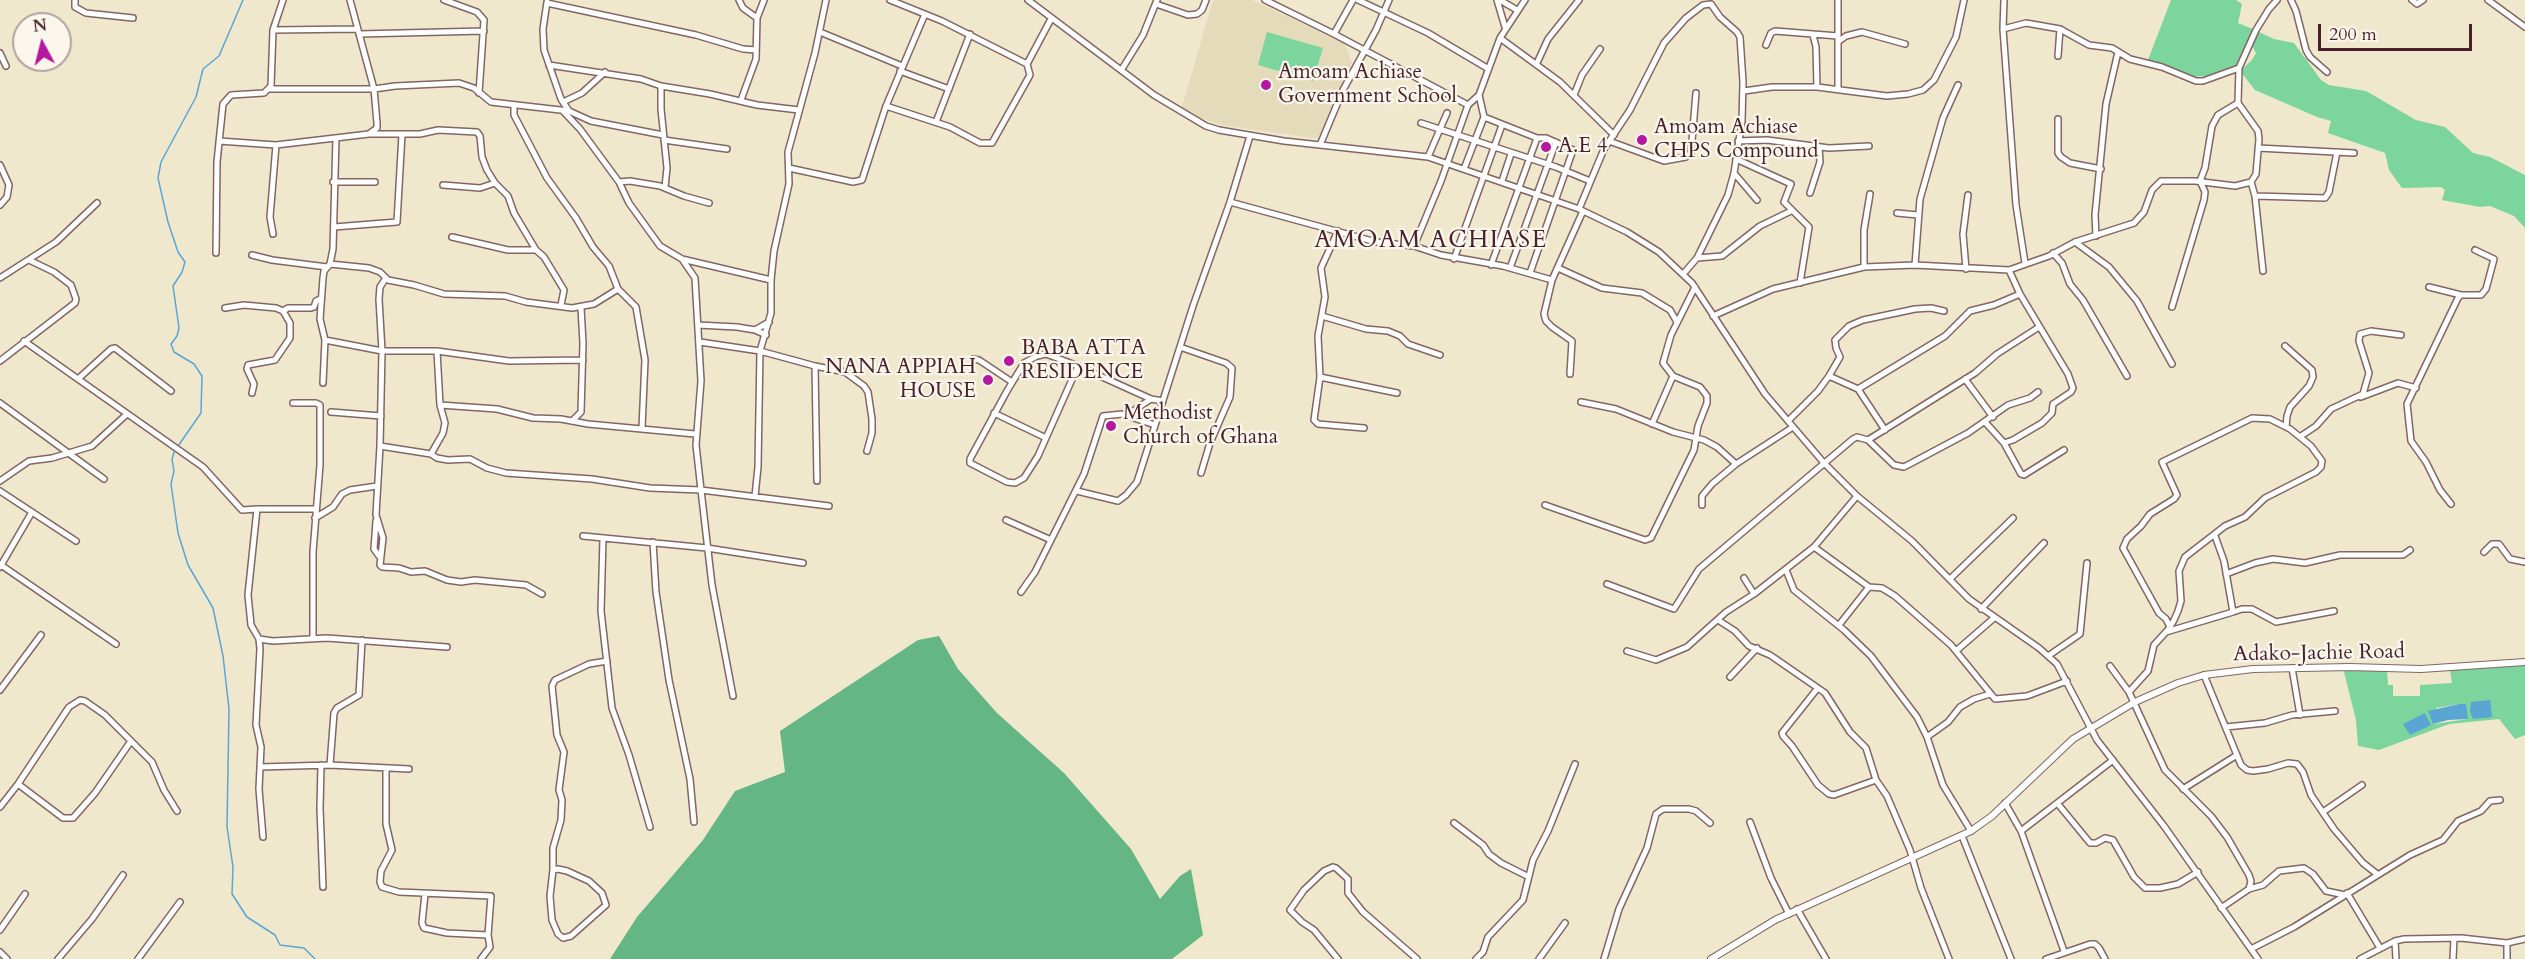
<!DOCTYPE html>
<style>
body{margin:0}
#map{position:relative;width:2525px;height:959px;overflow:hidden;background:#f0e8cd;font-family:Cardo,serif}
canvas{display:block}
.north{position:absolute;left:12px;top:12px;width:60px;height:60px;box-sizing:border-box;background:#fbf7ec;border:2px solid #b4a19f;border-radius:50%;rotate:353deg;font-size:16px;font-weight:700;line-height:24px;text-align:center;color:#4a1f2b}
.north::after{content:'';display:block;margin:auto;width:21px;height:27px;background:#b5179e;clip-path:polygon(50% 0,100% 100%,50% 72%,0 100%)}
.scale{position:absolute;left:2318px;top:24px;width:154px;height:27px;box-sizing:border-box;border:3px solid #4a1f2b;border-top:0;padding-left:8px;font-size:18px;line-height:21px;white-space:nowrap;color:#4a1f2b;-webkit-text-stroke:4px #fbf7ec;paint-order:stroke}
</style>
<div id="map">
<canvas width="2525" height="959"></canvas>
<div class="north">N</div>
<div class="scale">200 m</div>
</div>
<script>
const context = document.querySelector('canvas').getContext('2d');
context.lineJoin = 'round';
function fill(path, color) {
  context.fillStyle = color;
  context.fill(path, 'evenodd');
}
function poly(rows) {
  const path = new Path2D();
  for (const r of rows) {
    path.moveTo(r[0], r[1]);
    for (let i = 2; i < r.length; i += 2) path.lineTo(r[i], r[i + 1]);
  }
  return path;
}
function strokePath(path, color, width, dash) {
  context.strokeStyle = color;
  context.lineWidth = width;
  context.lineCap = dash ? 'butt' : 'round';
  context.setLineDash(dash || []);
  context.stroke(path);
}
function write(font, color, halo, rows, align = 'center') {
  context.font = font + ' Cardo,serif';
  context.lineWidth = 4.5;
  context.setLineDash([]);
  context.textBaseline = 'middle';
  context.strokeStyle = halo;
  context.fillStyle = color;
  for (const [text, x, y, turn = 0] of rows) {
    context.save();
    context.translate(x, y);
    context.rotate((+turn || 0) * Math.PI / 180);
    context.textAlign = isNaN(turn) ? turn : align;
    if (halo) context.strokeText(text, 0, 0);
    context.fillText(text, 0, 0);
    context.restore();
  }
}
const built = poly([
 [1213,0,1252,0,1345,44,1352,63,1321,139,1221,125,1195,116,1182,107]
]);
const green = poly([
 [2171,0,2236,0,2242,4,2238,23,2255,30,2235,69,2208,76,2188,77,2175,68,2148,60],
 [1267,32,1323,48,1313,81,1258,65],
 [2259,32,2274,39,2294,43,2321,80,2329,85,2366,91,2416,120,2445,127,2473,153,2490,157,2525,175,2525,228,2514,216,2490,206,2480,207,2442,200,2445,190,2441,187,2402,188,2389,170,2385,153,2328,133,2331,121,2317,117,2255,90,2240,71,2252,60,2256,53,2252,46],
 [2525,664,2525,735,2515,739,2499,719,2449,724,2379,750,2358,746,2356,720,2343,668,2387,670,2388,685,2393,685,2393,696,2420,696,2420,685,2452,683,2450,670],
 [2459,704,2468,719,2434,724,2436,708]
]);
const forest = poly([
 [939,636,958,669,997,713,1064,773,1131,849,1160,899,1180,876,1191,869,1203,935,1172,959,610,959,637,917,703,840,735,791,785,772,780,731,918,640]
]);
const water = poly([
 [2490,700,2492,717,2473,719,2470,711,2471,702],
 [2459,704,2466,704,2468,719,2448,720,2433,724,2428,711],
 [2425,713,2431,725,2410,735,2403,724]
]);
const stream = poly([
 [178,446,201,413,202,376,194,364,174,352,171,344,177,336,179,328,173,286,182,272,185,262,178,252,168,222,158,178,161,162,196,97,203,69,219,56,243,0],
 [174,452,172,459,174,471,171,484,178,533,188,565,213,608,223,656,229,709,227,827,233,867,232,894,247,917,275,935,280,945,304,948,315,959]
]);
const minor = poly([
 [75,0,75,7,86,13,133,18],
 [350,0,374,89,377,123,377,128,370,133],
 [444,0,477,12,484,20,479,93],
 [739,0,743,8,757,18],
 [890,0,942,21,1027,64,1051,19],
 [1028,0,1154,95,1206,126,1219,130,1284,141,1428,157,1579,209,1627,232,1659,252,1692,283,1765,394,1824,463,1857,496,1912,541,1969,599,2039,648,2057,664,2097,740,2164,826,2258,959],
 [1265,0,1334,34,1468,105],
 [1358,0,1428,33,1487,68],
 [1497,0,1505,27],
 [1500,0,1517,10],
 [1838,0,1838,88],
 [2291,0,2296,11,2306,50,2310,57,2327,72],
 [2412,0,2417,4,2423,0],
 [2488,0,2525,27],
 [547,2,543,29,544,50,561,99,569,111],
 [547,3,696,35,743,49,756,50],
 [1156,4,1188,15,1197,14,1202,10,1206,0],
 [2003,29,2004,0],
 [273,30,357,29],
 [820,32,902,66],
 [359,34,484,31],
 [1334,34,1353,0],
 [1813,35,1816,47,1817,87],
 [1500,38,1560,82,1614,135],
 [1839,41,1846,36,1862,32,1905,44],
 [1766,45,1771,33,1775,31,1838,36],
 [0,53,6,66],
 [2058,56,2060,29],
 [1537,63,1548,39,1579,0],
 [549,65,641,79,661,86,710,94,757,105,799,110],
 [1122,69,1143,35,1157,0],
 [900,71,949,89],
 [661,86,661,109,667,168,665,187],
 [270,89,374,89,395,86,459,83,474,88,491,102,569,111,591,121,663,135],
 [1744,91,1772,87,1817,87,1887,96,1908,94,1923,90,1934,80,1956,37,1964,0],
 [1479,95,1484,117,1537,138,1546,138,1573,150,1530,273],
 [1574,95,1582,75,1600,49],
 [741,100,756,59,757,18,764,0],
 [563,102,582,93,605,72],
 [514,106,514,115,547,178,576,218,593,247,609,266,618,289,636,307,645,360,642,428],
 [886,106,950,127,980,143,992,143,1030,75,1027,64],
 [563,111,580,129,619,182,629,203,660,246,682,259,695,278,701,381,696,445,701,490,829,506],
 [2058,119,2058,153,2061,157,2070,163,2101,169],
 [936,122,970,34],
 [1421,123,1556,167,1590,181],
 [336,138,333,249,330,264,324,271,323,278,320,319,325,340,382,351,380,446,376,515,383,538,380,565,382,567,399,568,411,572,425,571,447,580,461,582,475,580,526,585,542,594],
 [664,140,727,149],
 [219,141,276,145,369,134,420,134,438,130,477,132,480,136,482,157,487,170,495,183,508,196,514,213,536,250,544,257,564,290,561,305],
 [1609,141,1664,161,1686,157,1691,153,1696,93],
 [1738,141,1767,140,1829,148,1869,146],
 [1320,145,1343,90,1376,30,1389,0],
 [2258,148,2354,153],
 [1428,157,1447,113],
 [1736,159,1791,184,1784,202,1809,227,1800,283],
 [0,165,9,185,7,197,0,205],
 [789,168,853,182,862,180,886,106,925,14],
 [1464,169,1484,117],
 [1734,173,1757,200],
 [1502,181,1511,154],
 [333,182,375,182],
 [619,182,630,181,660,186,684,196,709,203],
 [2251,182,2255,196,2263,271],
 [443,185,480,188,495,183],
 [1810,193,1820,162,1819,147],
 [2255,196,2325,198,2329,192,2337,152],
 [1230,202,1376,242,1414,246,1441,255,1503,266,1552,280],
 [1579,209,1604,149,1630,110,1664,43,1686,18,1703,5,1711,4,1720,17,1737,32,1740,37,1743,82,1742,121,1734,173,1728,195,1697,258,1684,273],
 [1897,213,1918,215],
 [334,227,397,222,402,134],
 [1338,231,1321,268,1325,297,1318,336,1320,377,1314,420,1318,424,1364,428],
 [273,234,270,217,276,145],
 [2096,236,2095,215,2106,104,2118,52],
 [452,237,508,250,536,250],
 [2075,242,2109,267,2137,301,2172,364],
 [1414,246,1441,181,1468,105,1479,95,1500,38,1525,0],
 [216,253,217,162,223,104,231,95,264,93,271,86,273,30,283,0],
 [2053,253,2062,263,2070,284,2083,300,2127,376],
 [252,255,272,260,327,267],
 [1697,258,1722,256,1760,226,1791,211],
 [682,259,771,280,774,251,789,184,788,152,815,53,826,0],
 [1454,259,1502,125],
 [2025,263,2016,205,2003,29,2026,23,2060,29,2089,45,2112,48,2130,59,2162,67,2196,81,2203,81,2239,68],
 [330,264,369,268,380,272,386,278,380,287,379,299,382,351,437,351,440,405,445,423,443,433,431,454],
 [1491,265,1537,138],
 [1915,265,1920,199,1943,118,1958,85],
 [1864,267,1864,230,1870,194],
 [1510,268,1556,142],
 [1558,268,1602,288,1642,293,1670,310,1677,322],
 [1966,269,1963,234,1968,195],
 [0,278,56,242,97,203],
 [386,278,388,280,414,285,444,294,505,296,526,302,572,308,594,304,618,289],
 [2429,287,2461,295],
 [2172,307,2204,200,2205,192,2200,181,2205,168,2212,126,2218,115,2238,103],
 [225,308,244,305,276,308,283,311,290,323,290,338,275,360,248,365,247,369,254,384,252,393],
 [283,311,288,308,311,308,314,307,316,301,320,299],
 [1322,316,1366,329,1388,331,1400,336,1408,344,1440,355],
 [1713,316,1773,289,1864,267,1915,265,2009,270,2049,256,2075,242,2134,223,2144,212,2152,190,2161,181,2195,181,2235,186,2251,182,2256,174,2259,139,2258,131,2238,103,2239,68,2256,30,2269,9,2277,0],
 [698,325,737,327,755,330,766,335],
 [755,330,769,322],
 [24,341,203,467,242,510,257,509],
 [700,342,760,351,815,366,817,481],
 [2285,346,2312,370,2313,377,2309,386,2290,407,2287,416,2286,427],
 [1180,347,1226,363,1232,368,1230,397,1210,443,1201,473],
 [437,351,509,361,583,360],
 [973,359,979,360,1012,382],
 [0,361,75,303,76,299,71,285,54,272,29,260],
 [815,366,845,372,864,386,868,392,872,419,872,433,867,451],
 [1078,366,1038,456,1024,478,1015,483,1007,482,970,463,970,459,1007,391,1024,363,1037,356,1046,354,1057,358,1078,366,1151,399,1163,401],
 [1570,374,1572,341,1552,327,1546,321,1544,314,1552,280,1583,211],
 [1829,376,1858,389,1885,430],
 [1320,377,1397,393],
 [78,379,111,349,115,348,171,391],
 [1965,379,1993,417],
 [323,383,325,340],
 [1858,389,1945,336,1970,311,1994,305,2020,294],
 [2361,397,2398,383,2416,388],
 [1581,402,1616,409,1673,432,1704,440,1717,447,1736,464],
 [0,403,104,479],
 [293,403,316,403,320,405,320,465,313,552,313,638],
 [440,405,497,409,533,418,561,419,588,424,695,434],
 [331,412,381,416],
 [994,413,1046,438],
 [1127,415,1151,399],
 [572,421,581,412,583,343,581,308],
 [1788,421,1818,391,1829,376,1840,357,1836,348,1835,340,1849,326,1863,320,1915,309,1931,308,1944,311],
 [1985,422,2004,443,2013,440,2042,423,2052,413,2053,404,2071,392,2073,388,2068,374,2020,294,2009,270],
 [1652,424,1673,376],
 [2301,436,2316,426,2331,409,2363,394,2369,373,2359,341,2360,334,2371,331,2401,335],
 [1868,440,1975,373,1997,354,2039,327],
 [2004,443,2021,474,2024,475,2064,450],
 [380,446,431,454,437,458,448,460,470,459,487,468,506,473,592,479,650,488,701,490,712,585,733,696],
 [0,481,29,461,52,458,92,446,127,414],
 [0,491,76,541],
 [1077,491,1118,501,1126,495,1137,482,1193,306,1230,202,1250,136],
 [755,496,758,467,760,351,771,313,771,280],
 [2451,504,2440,490,2426,462,2411,441,2407,404,2458,298,2461,295,2481,295,2486,289,2494,259,2475,250],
 [1545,505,1645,540,1651,538,1694,450,1698,426,1707,403,1707,396,1700,387,1673,376,1663,363,1671,335,1695,287],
 [1702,505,1702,496,1712,484,1736,464,1793,427],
 [315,518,333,507,342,494,350,490,377,486],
 [1006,520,1051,540,1084,474,1103,416,1122,414,1155,425],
 [376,521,374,549,379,556],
 [583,536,707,548,803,563],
 [603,539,601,611,612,708,629,755,650,827],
 [653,542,656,592,669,680,690,779,694,822],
 [1814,547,1869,587,1882,588,1895,596,1951,645,1995,699,2027,696,2067,681],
 [2484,552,2492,544,2499,544,2510,559,2525,562],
 [1,565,116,644],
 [0,567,32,512],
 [1786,570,1794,590,1844,630,1871,656,1917,717,1927,737,1943,785,1971,831],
 [2226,574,2255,563,2273,559,2305,563,2340,555,2403,555,2410,550],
 [1950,579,2013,518],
 [1607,584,1674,609,1699,569,1853,439,1857,437,1868,440,1894,465,1904,467,1968,433,2008,405,2030,398,2038,392],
 [1021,592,1035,572,1051,540],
 [1754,594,1814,547,1857,496],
 [1981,609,2044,543],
 [2233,612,2242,609,2252,609,2276,622,2334,611],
 [1718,620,1735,631,1749,646,1770,655,1825,693,1850,732,1866,748,1876,780,1887,796,1910,850,1921,888,1949,959],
 [1839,625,1869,587],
 [2170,627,2166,619,2159,613,2123,548,2127,539,2141,526,2150,514,2174,499,2177,495,2162,462,2252,418,2270,419,2290,429,2311,446,2322,461,2321,467,2316,472,2265,498,2245,517,2225,526,2185,557,2179,571,2181,601,2178,611,2174,620,2170,627,2166,632,2154,645,2148,671,2129,692,2165,770,2211,816,2227,837,2249,875,2251,881,2249,889,2221,908],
 [2166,632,2233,612,2224,561,2215,536],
 [259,639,273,641,327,638,447,647],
 [1627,651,1656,660,1687,647,1726,612,1754,594,1744,578],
 [1956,651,1994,618],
 [2048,656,2080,634,2087,563],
 [2110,666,2129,692],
 [2292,668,2300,715],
 [2204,675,2241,765,2247,770,2253,771,2268,769,2288,763,2297,764,2303,772,2311,795,2334,829,2363,863,2377,874],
 [1730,677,1757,648],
 [1817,689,1782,733,1783,736,1792,746,1818,785,1829,794,1834,795,1876,780],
 [0,690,41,635],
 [2226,727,2265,723,2292,715,2335,711],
 [1927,737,1948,722,1960,707,1974,699,1990,694],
 [321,765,320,808,323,887],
 [330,765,334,713,337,708,359,695,362,640],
 [260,767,330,765,409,769],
 [386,768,386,824,392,850,381,871,380,882,382,887,399,892,491,896,488,935,490,947,481,959],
 [18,784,63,818,73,818,95,793,131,741],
 [2183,789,2237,755],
 [2005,803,2021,831,2064,951],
 [2058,804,2090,843,2096,843,2105,838,2113,840,2134,877,2145,888,2160,888,2178,884,2198,872],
 [0,807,18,784,69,707,80,700,85,701,105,715,152,762,164,790,177,811],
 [2323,812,2362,785],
 [1750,822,1771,878,1789,914],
 [1454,823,1483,845,1489,854,1501,863,1527,876],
 [2021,831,2113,760],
 [1962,836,2011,959],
 [263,837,259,789,261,747,256,725,260,649,259,639,251,625,248,595,257,509,315,509],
 [553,870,550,896,552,920,558,934,563,938,571,936,606,905,602,893,589,881,567,871,558,869,553,870,553,848,561,820,562,800,559,790,564,752,557,735,552,686,555,680,589,664,607,661],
 [2249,889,2263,885,2279,871,2304,868,2313,874,2326,891,2345,895],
 [2347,893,2380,948],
 [425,894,422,923,424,928,447,933,488,935],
 [1797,909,1826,959],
 [0,930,25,894],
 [2395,941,2396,959],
 [2507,943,2507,959],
 [2251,949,2294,927,2410,855,2443,840,2458,821,2481,811,2490,801,2500,800],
 [0,952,7,959],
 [58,959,92,919,123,875],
 [138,959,180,902],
 [1338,959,1314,930,1302,922,1290,910,1304,890,1324,871,1333,867,1336,868,1348,879,1348,893,1363,912,1417,959],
 [1476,959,1483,952,1488,937,1523,900,1533,860,1548,831,1575,764],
 [1539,959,1565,923],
 [1604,959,1619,909,1647,848,1656,814,1663,809,1689,809,1696,811,1710,823],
 [2046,959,2090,944,2095,944,2099,948,2105,959],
 [2360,959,2395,941,2404,939,2461,938,2507,943,2525,939],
 [2453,959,2454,938]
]);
const tertiary = poly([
 [1711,959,1775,920,1971,831,1992,816,2073,739,2135,702,2178,683,2204,675,2253,669,2350,667,2421,669,2525,662]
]);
const markers = [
 [1266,85,6,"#b5179e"],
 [1642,140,6,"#b5179e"],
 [1546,147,6,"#b5179e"],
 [1009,361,6,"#b5179e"],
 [988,380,6,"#b5179e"],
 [1111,426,6,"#b5179e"]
];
const poiNames = [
 ["Amoam Achiase",1278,73],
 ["Government School",1278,97],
 ["Amoam Achiase",1654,128],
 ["CHPS Compound",1654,152],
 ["A.E 4",1558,147],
 ["BABA ATTA",1021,349],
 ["RESIDENCE",1021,373],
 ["NANA APPIAH",976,368,"right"],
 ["HOUSE",976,392,"right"],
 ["Methodist",1123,414],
 ["Church of Ghana",1123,438]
];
const streetNames = [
 ["Adako-Jachie Road",2319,654,-1]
];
const quarterNames = [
 ["AMOAM ACHIASE",1431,241]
];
fill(built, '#e4dbba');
fill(green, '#7bd59c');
fill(forest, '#64b684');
fill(water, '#5aa6d3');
strokePath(stream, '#5aa6d3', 1.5);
strokePath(minor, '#846564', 8);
strokePath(tertiary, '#846564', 8);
strokePath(minor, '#fff', 5);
strokePath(tertiary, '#fff', 6);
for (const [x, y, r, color] of markers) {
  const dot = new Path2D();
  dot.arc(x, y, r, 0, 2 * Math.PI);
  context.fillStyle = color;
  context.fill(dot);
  strokePath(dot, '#fbf7ec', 2);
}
write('21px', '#4a1f2b', '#fbf7ec', poiNames, 'left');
write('21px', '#4a1f2b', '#fbf7ec', streetNames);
context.letterSpacing = '1.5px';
write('24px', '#4a1f2b', '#fbf7ec', quarterNames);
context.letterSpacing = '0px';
</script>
